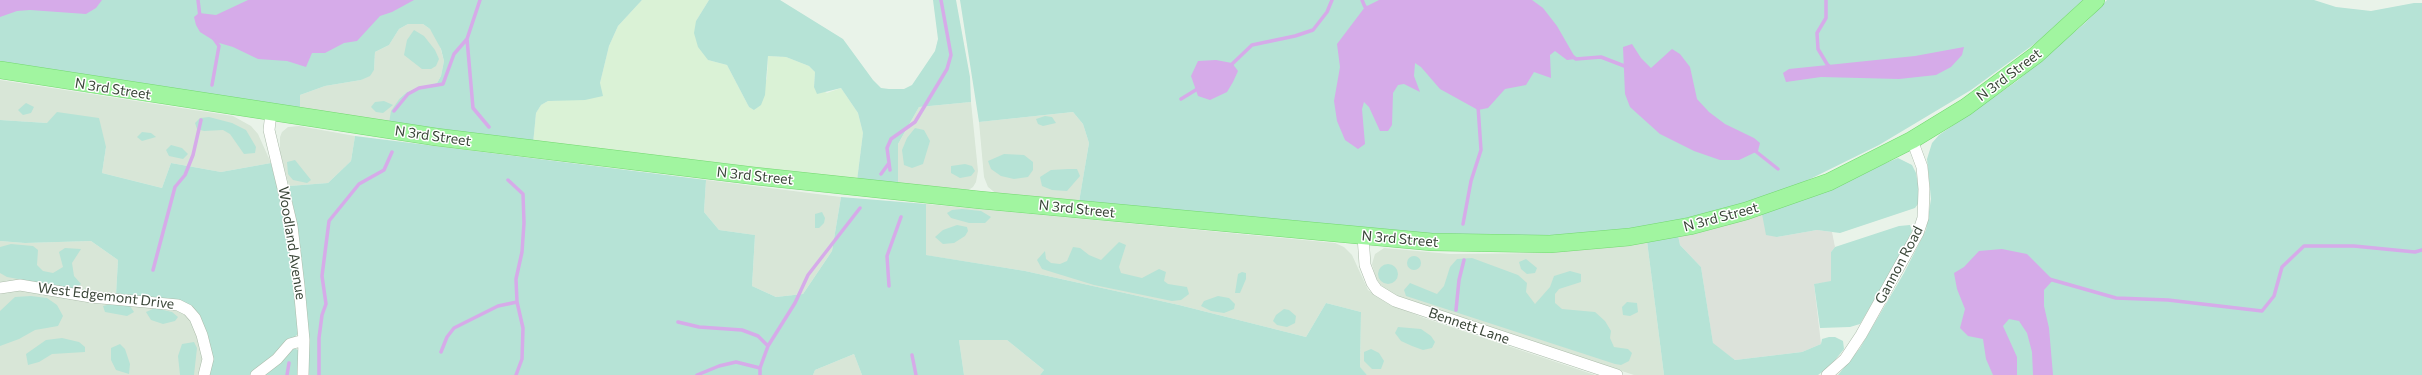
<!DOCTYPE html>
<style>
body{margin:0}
canvas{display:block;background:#e9f3e9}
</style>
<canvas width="2422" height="375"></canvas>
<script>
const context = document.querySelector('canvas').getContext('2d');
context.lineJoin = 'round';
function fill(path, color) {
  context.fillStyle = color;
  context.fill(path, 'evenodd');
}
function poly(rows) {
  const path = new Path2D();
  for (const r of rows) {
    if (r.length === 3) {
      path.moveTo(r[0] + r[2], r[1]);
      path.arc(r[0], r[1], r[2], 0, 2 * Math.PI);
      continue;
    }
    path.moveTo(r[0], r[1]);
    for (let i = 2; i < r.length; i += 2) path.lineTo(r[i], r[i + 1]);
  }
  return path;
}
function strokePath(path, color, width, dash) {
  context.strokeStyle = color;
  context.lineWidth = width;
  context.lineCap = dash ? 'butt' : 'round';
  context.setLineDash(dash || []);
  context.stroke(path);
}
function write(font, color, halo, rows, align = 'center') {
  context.font = font + ' Commissioner,sans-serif';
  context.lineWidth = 3;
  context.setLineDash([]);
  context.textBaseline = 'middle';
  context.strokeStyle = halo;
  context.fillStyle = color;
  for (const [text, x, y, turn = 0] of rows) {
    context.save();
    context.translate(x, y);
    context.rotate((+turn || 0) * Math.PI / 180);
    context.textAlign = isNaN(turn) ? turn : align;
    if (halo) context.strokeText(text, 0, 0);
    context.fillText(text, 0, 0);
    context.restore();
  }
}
const residential = poly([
 [408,24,423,24,430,29,438,39,444,61,441,76,437,83,407,92,400,98,389,123,300,111,300,95,325,86,361,80,374,70,375,52,389,45,399,29],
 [0,80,233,116,251,126,258,134,271,163,221,172,171,163,162,188,102,173,106,147,47,123,0,120],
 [971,102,978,171,976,182,973,187,967,191,898,185,898,144,919,107],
 [1073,112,1083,124,1089,143,1079,202,998,195,988,187,984,177,979,122],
 [299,126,355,136,351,161,328,183,289,186,280,152,280,137,282,132,288,127],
 [706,180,841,197,832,251,803,294,776,297,752,286,755,235,719,230,704,212],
 [926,204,1335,243,1344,247,1352,255,1368,290,1387,303,1424,318,1595,375,1367,375,1360,368,1361,312,1326,303,1306,337,1179,305,1025,271,925,255],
 [0,241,25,243,91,241,118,260,116,295,0,285],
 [1647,241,1664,375,1634,375,1402,299,1386,291,1381,285,1376,278,1372,264,1375,254,1384,248,1450,254,1548,253],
 [20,288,178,308,194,320,205,356,202,375,0,375,0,291],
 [959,340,1007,340,1044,370,1040,375,964,375],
 [854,354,862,375,813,375,815,370]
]);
const commercial = poly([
 [642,0,709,0,696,21,708,60,727,65,749,107,755,110,767,78,768,56,786,57,809,66,815,72,814,87,827,93,841,88,858,113,863,133,857,181,533,144,536,113,541,105,548,101,562,100,600,83,609,46,618,26]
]);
const industrial = poly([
 [1762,214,1777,237,1817,230,1832,232,1835,247,1831,252,1831,282,1814,284,1821,344,1802,352,1735,360,1713,344,1701,267,1680,245,1678,235]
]);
const green = poly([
 [0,0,642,0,618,26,609,46,600,83,603,96,585,100,548,101,541,105,536,113,533,144,389,123,391,111,400,98,407,92,437,83,441,76,444,61,441,49,430,29,423,24,408,24,399,29,389,45,375,52,374,70,370,76,361,80,325,86,300,95,300,111,0,64],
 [709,0,780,0,843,39,873,80,881,88,889,89,904,89,912,85,935,51,938,39,933,0,956,0,970,77,971,102,919,107,898,144,898,185,857,181,863,133,858,113,841,88,817,94,814,87,815,72,809,66,786,57,768,56,765,95,761,105,754,110,749,107,727,65,708,60,698,47,694,33,696,21],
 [960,0,2083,0,2037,42,1971,90,1879,145,1800,184,1765,198,1701,216,1634,229,1554,237,1440,235,1079,202,1089,143,1083,124,1073,112,979,122],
 [2107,0,2314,0,2336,7,2371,11,2414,3,2422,3,2422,375,1838,375,1860,348,1904,273,1926,230,1931,199,1927,159,1932,143,1939,135,2017,81,2085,23],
 [414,30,424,36,435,50,439,59,436,66,431,69,422,69,404,55,407,40],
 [384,101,393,105,383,113,376,112,371,107,375,102],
 [26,103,34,107,31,113,23,115,18,110],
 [57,112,99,118,106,147,102,173,162,188,171,163,221,172,271,163,287,227,295,290,298,334,252,375,207,375,209,372,188,307,116,295,118,260,91,241,25,243,0,241,0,120,47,123],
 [1045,116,1052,117,1056,123,1043,126,1038,124,1036,119],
 [209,117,232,123,246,130,256,147,255,153,244,154,230,134,223,130,204,131,197,129,195,123,200,118],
 [915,128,924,130,930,141,923,164,912,168,904,165,902,150,907,138],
 [142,132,151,133,156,137,142,141,137,137],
 [355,136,706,180,704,212,719,230,755,235,752,286,776,297,803,294,832,251,841,197,926,204,926,255,1025,271,1179,305,1306,337,1326,303,1361,312,1360,367,1367,375,1040,375,1044,370,1007,340,959,340,964,375,862,375,854,354,815,370,813,375,309,375,309,346,296,220,289,186,328,183,351,161],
 [171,145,182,148,188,154,183,159,169,156,166,150],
 [1004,154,1024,155,1033,162,1033,170,1028,177,1014,179,1001,176,991,169,988,161],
 [1898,158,1912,165,1916,173,1920,195,1918,204,1915,208,1840,233,1817,230,1777,237,1766,235,1762,214],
 [295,160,311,180,307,183,293,180,288,174,287,162],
 [965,164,972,166,975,171,971,176,960,178,951,173,951,166],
 [1068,169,1077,169,1080,176,1067,191,1052,190,1042,186,1040,177,1051,170],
 [962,209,981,211,991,217,985,223,969,223,951,218,947,213,952,210],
 [822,212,825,218,824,223,819,228,815,228,815,214],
 [957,225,967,227,968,231,965,236,954,243,943,244,935,237,943,230],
 [1910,225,1912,231,1902,253,1860,324,1850,327,1820,328,1814,284,1831,281,1831,252,1835,247,1899,226],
 [1678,235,1680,245,1701,267,1713,343,1735,360,1802,352,1821,344,1822,339,1829,337,1835,337,1843,341,1844,349,1840,354,1830,366,1818,375,1664,375,1647,241],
 [1119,242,1126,245,1119,267,1121,273,1142,278,1159,269,1166,272,1164,281,1168,284,1187,287,1189,294,1181,300,1172,301,1094,285,1042,269,1037,260,1045,251,1046,259,1051,263,1060,264,1067,261,1073,247,1080,248,1089,255,1101,260],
 [11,244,33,246,38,250,37,265,43,271,53,273,63,267,59,252,65,248,81,249,72,263,74,276,81,284,74,289,7,277,0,273,0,247],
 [1414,263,7],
 [1472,258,1518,275,1527,283,1526,292,1535,304,1550,287,1554,276,1570,271,1581,274,1581,282,1559,289,1555,294,1555,303,1562,309,1595,312,1605,321,1611,331,1610,338,1614,347,1628,349,1632,353,1629,361,1621,365,1615,364,1406,296,1404,290,1410,283,1437,294,1444,286,1450,267,1457,259],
 [1526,259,1537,268,1535,273,1527,274,1521,269,1519,262],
 [1388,274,10],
 [1242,272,1246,273,1246,279,1240,293,1235,293,1238,274],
 [31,296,47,298,57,305,63,316,58,326,35,330,19,339,0,346,0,311,15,297],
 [1218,296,1229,298,1235,304,1234,309,1224,313,1211,311,1201,306,1204,301],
 [1627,302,1637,303,1638,312,1630,316,1623,315,1622,307],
 [115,303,130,306,134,312,127,316,105,312,103,306],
 [155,308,172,312,178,317,175,321,163,324,151,320,146,312],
 [1284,309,1289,310,1296,316,1295,323,1287,327,1277,325,1273,321,1276,315],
 [1398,327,1421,329,1431,336,1435,342,1432,348,1423,350,1412,346,1401,341,1395,333],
 [62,338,79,342,85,347,85,352,52,354,39,362,28,365,26,354,46,340],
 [194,342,197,348,194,375,180,375,178,356,182,344],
 [120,344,125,349,130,364,129,374,116,370,111,360,111,348],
 [294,348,298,350,299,375,261,375],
 [1371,349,1379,353,1384,361,1381,369,1372,369,1364,361,1364,352]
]);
const water = poly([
 [0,0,102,0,96,8,86,14,30,10,17,11,0,17],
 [248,0,414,0,392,12,380,16,357,41,344,43,325,53,312,53,306,67,287,61,258,59,233,47,216,42,200,32,196,25,194,17,199,13,216,15],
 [1379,0,1532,0,1543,8,1557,26,1576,59,1567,60,1555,51,1550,55,1551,78,1534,72,1526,85,1505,89,1488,108,1478,110,1440,89,1421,67,1415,63,1414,76,1420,92,1404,84,1398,85,1393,93,1392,125,1388,131,1380,131,1369,107,1364,102,1362,109,1365,144,1358,149,1345,140,1337,121,1334,101,1340,67,1337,44,1365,7],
 [1632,44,1641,58,1651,68,1672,49,1680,54,1690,67,1697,99,1709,112,1725,124,1754,138,1760,143,1758,151,1739,160,1720,160,1694,151,1660,134,1630,107,1625,94,1623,47],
 [1964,47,1962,55,1951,67,1936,75,1899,79,1821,77,1786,82,1783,73,1789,69,1915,56],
 [1216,60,1232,63,1238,71,1233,82,1227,92,1210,100,1198,96,1191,76,1198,61],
 [2002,249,2027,254,2053,280,2044,290,2044,306,2049,328,2053,375,2033,375,2032,352,2027,333,2019,321,2009,319,2003,326,2017,357,2017,375,1993,375,1986,359,1983,339,1968,336,1960,328,1965,309,1957,289,1954,273,1964,267,1979,251]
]);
const stream = poly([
 [198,0,200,17],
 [1362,0,1365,7,1368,8],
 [1826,0,1826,18,1817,33,1818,49,1827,64,1830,67],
 [467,39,473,108,489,127],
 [1572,56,1576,59,1601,57,1627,67],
 [1230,66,1252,45,1295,36,1313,30,1327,12,1332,0],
 [212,85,219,46,214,39],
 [1181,99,1199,88],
 [394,111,408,94,419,88,443,84,454,54,467,39,480,0],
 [1754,150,1778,169],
 [890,170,887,148,891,139,915,122,947,69,951,55,941,0],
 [881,174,889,163],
 [508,180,523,194,524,223,522,252,516,279,517,302,523,328,522,359,516,375],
 [1463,224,1471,181,1481,150,1478,106],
 [153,270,175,187,185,175,193,155,201,120],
 [2049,279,2116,298,2168,300,2262,311,2274,296,2282,267,2304,246,2354,246,2415,252,2422,250],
 [889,286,887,256,901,217],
 [1456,310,1459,280,1464,260],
 [678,322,699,327,742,330,758,336,768,346],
 [441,352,447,337,454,328,498,306,517,302],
 [912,355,916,375],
 [287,375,289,363],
 [319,375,319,338,322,315,326,304,322,276,329,221,359,184,384,170,392,152],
 [697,375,719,366,736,362,760,368],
 [760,375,760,368,768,346,795,303,808,275,860,208]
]);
const street = poly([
 [271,113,269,130,292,226,299,286,304,340,303,375],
 [1363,236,1365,265,1372,283,1377,290,1395,301,1617,375],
 [0,288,20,285,91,297,178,305,188,310,195,318,202,335,208,359,204,375],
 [256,375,277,359,290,344,304,340],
 [1827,375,1845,359,1861,335,1918,233,1923,218,1924,189,1922,167,1912,140]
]);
const primary = poly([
 [0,70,436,137,755,176,980,200,1432,242,1550,244,1629,237,1690,226,1746,211,1829,182,1912,140,1966,107,2036,55,2096,0]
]);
const streetNames = [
 ["N 3rd Street",2009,75,-37],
 ["N 3rd Street",113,89,9],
 ["N 3rd Street",433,136,8],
 ["N 3rd Street",755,176,6],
 ["N 3rd Street",1077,209,6],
 ["N 3rd Street",1721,217,-15],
 ["N 3rd Street",1400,239,5],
 ["Woodland Avenue",292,243,81],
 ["Gannon Road",1899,265,-62],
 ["West Edgemont Drive",106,296,7],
 ["Bennett Lane",1469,326,19]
];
fill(residential, '#d8e6d7');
fill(commercial, '#daf2d6');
fill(industrial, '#dce2da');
fill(green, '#b6e3d6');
fill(water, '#d6abe9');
strokePath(stream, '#d6abe9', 3.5);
strokePath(street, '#adbdac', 12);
strokePath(primary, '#74d871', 18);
strokePath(street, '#fff', 11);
strokePath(primary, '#a1f5a0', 17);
write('14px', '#3a4638', '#fff', streetNames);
</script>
